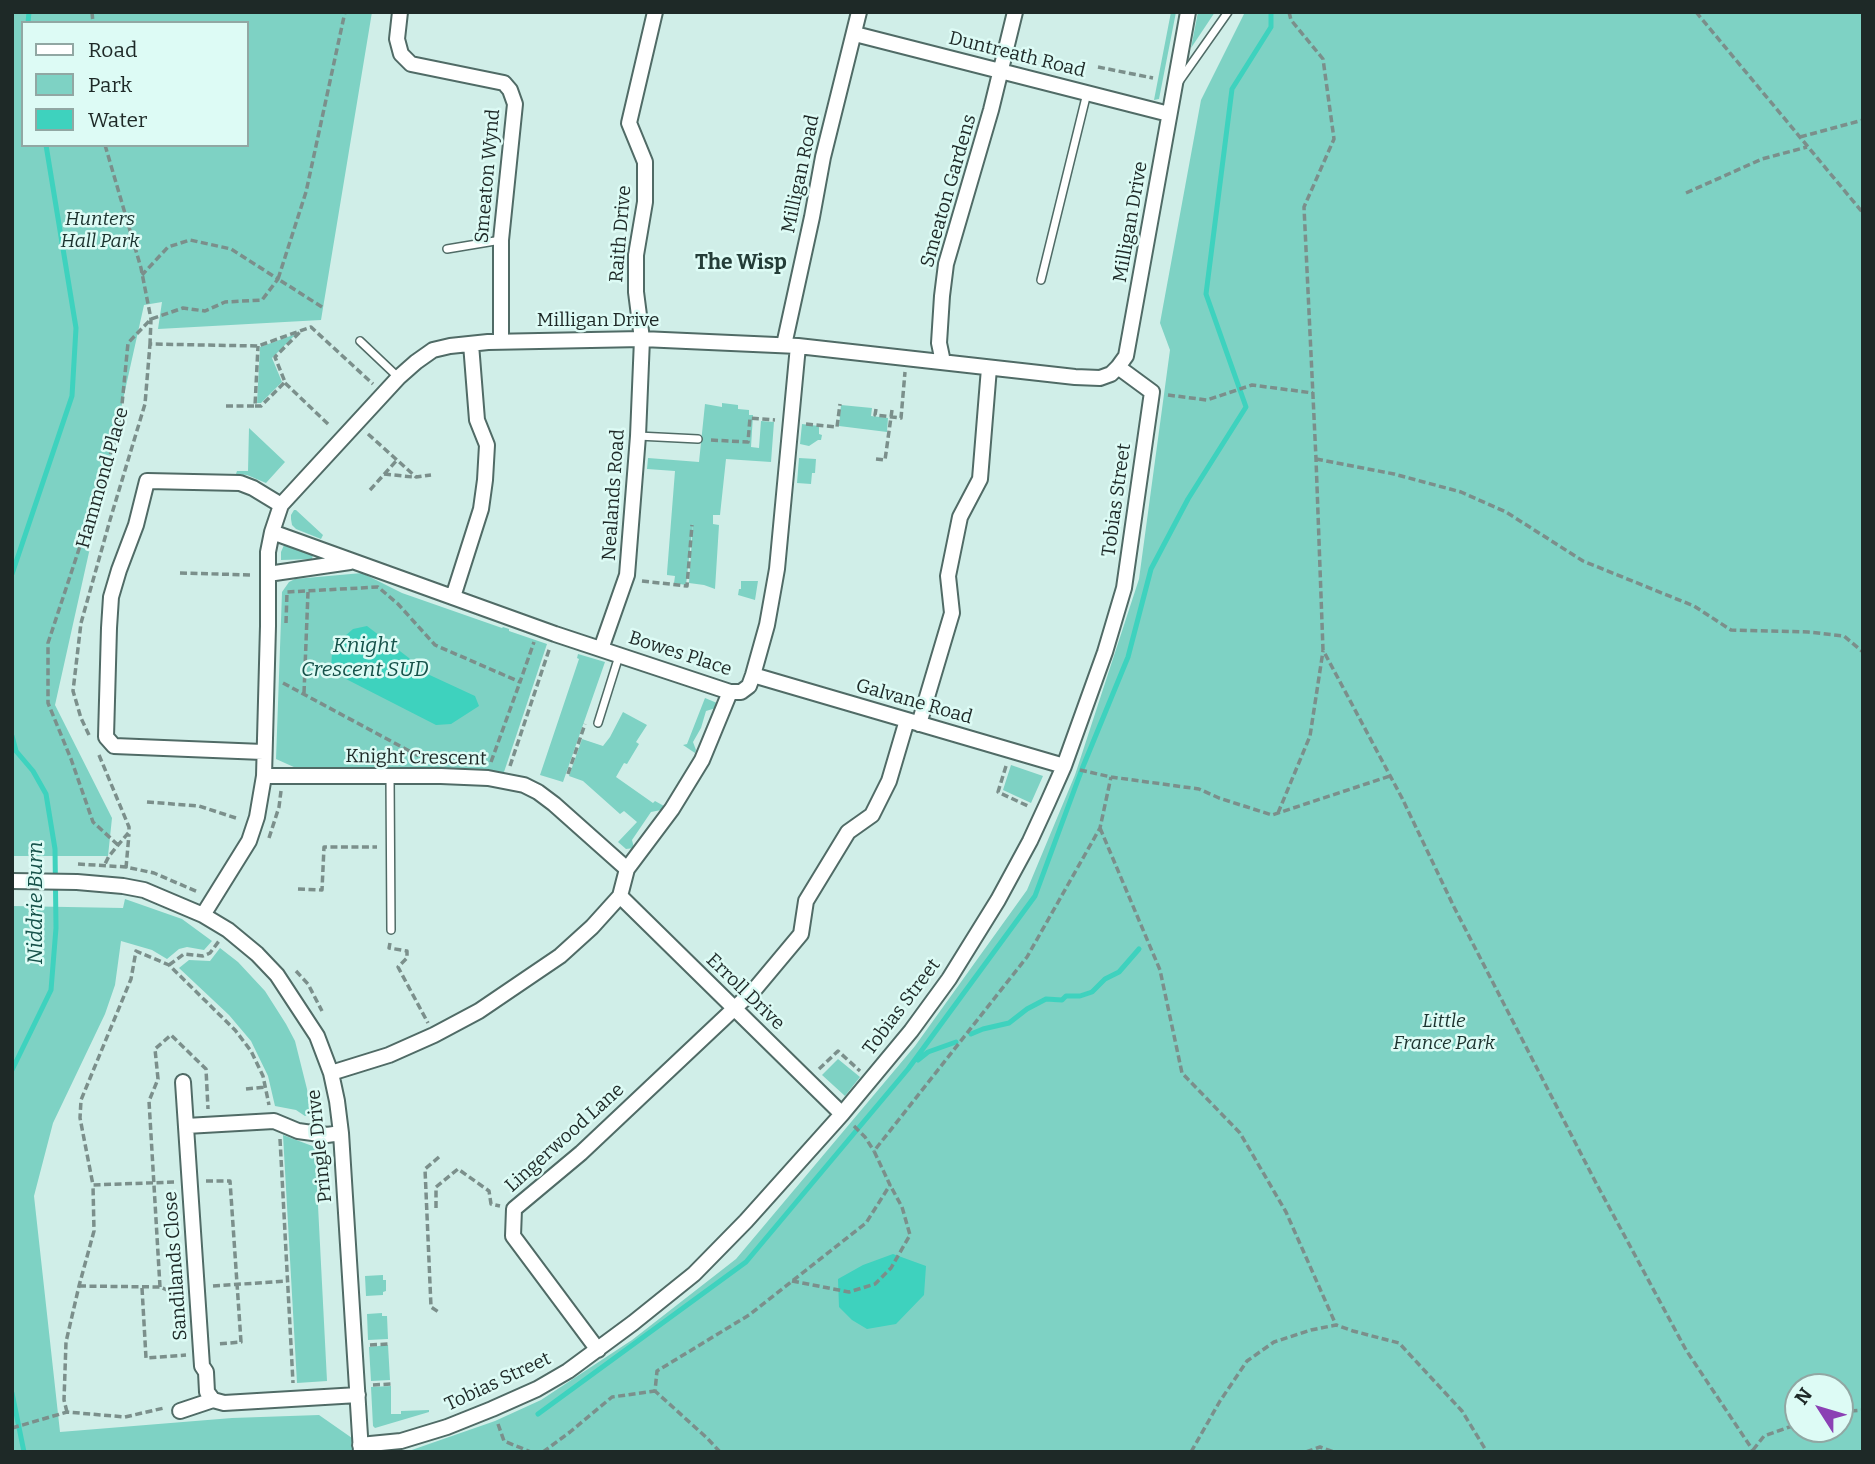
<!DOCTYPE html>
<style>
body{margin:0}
#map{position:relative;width:1875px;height:1464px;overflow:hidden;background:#d0eee8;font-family:Bitter,serif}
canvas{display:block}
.frame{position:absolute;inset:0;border:14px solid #1e2927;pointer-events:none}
.legend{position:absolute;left:21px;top:21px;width:228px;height:126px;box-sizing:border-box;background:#ddfbf5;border:2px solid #91a7a3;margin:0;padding:9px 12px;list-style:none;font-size:21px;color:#1e2927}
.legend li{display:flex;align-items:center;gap:14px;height:35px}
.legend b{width:35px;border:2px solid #91a7a3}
.north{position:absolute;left:1784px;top:1373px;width:70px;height:70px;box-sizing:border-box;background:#ddfbf5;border:2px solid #91a7a3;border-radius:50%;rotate:307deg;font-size:19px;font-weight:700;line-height:28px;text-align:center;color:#1e2927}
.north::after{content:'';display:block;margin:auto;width:24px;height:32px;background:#8b41b4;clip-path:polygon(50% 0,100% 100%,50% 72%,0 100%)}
</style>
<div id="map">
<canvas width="1875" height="1464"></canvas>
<div class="frame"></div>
<ul class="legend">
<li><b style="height:9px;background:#fff"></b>Road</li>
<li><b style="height:19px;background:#7ed2c4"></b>Park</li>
<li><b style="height:19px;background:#3ed2be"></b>Water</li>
</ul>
<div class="north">N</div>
</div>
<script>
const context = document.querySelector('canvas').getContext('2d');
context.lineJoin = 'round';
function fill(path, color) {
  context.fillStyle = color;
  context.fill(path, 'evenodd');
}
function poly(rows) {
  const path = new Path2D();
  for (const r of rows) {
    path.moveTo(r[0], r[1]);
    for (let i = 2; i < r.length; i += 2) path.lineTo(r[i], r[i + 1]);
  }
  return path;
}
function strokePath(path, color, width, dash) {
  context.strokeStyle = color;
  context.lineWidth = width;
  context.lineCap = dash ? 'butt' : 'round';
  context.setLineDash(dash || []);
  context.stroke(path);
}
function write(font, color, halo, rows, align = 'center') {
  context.font = font + ' Bitter,serif';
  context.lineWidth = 5;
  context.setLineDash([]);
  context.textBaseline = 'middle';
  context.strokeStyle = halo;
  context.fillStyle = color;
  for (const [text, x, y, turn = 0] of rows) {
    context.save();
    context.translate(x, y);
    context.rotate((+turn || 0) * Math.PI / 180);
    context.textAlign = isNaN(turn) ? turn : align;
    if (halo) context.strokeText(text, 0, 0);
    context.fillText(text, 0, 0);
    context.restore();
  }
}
const green = poly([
 [12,12,372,12,321,320,158,329,162,302,144,305,55,705,112,818,108,856,12,856],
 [23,23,247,23,247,145,23,145],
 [1171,12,1176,12,1159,99,1154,100],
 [1198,12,1215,12,1191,48],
 [1245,12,1863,12,1863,1452,406,1452,495,1421,541,1400,632,1340,736,1259,915,1046,1027,890,1075,775,1139,579,1170,350,1160,323,1201,100],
 [1798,1387,1840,1387,1840,1429,1798,1429],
 [296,334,272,358,282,382,261,403,257,403,260,347],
 [722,403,738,405,738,409,749,410,749,415,753,415,751,447,759,448,761,421,774,422,771,462,726,459,720,515,713,515,713,524,719,525,715,589,704,585,689,583,693,523,686,585,674,583,675,576,667,575,667,573,675,471,647,469,648,458,699,462,705,404,722,407],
 [841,405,872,408,871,416,888,418,887,432,839,426],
 [802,424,819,426,819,434,822,435,821,440,818,440,809,446,800,444],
 [249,428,285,462,266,483,247,475,236,474,237,471,248,471],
 [799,458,816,459,815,473,812,473,811,484,797,483],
 [294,510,296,510,323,535,321,539,296,529,292,525,291,519,291,515],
 [284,545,313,555,312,559,281,560,281,552],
 [362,573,402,593,502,628,503,627,509,629,509,631,547,644,504,772,296,768,276,759,282,592,289,582,295,579],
 [741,581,758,581,755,600,738,595,739,589,741,589],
 [578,654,605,662,563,782,540,775,579,659,577,658],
 [705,698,717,703,716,708,706,711,701,728,693,742,696,750,695,753,683,745,687,744],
 [623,712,647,725,636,742,639,744,627,764,624,763,616,777,653,803,655,801,664,806,661,810,651,812,632,840,634,848,626,849,618,842,637,822,624,811,620,814,583,781,569,776,582,739,603,746,610,737],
 [1011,765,1043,776,1031,803,1003,790],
 [125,899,182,919,212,941,204,950,187,947,179,949,167,959,152,950,121,941,115,985,105,1014,53,1123,34,1196,60,1432,232,1418,319,1415,372,1452,12,1452,12,906,123,908],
 [220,948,238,962,265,991,286,1024,295,1041,307,1089,310,1114,305,1116,296,1110,275,1106,268,1076,251,1041,229,1015,179,968,189,960,210,961],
 [838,1059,860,1077,845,1096,822,1075],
 [283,1135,315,1147,327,1381,297,1383],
 [383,1275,383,1280,386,1280,386,1291,383,1292,383,1295,366,1296,365,1276],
 [382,1313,382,1316,387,1316,388,1339,368,1340,367,1314],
 [388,1345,390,1380,371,1381,369,1347],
 [391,1386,391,1414,401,1414,401,1411,429,1410,429,1412,375,1428,373,1426,371,1387]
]);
const water = poly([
 [367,626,409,658,421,671,475,696,479,706,451,724,436,725,346,679,331,669,332,653,345,636,353,629],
 [893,1254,926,1266,924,1295,896,1324,867,1329,852,1320,839,1307,838,1279,863,1265]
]);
const stream = poly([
 [28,23,29,12],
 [12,574,72,396,76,328,46,145],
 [12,736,16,751,33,771,46,794,55,849,56,928,51,990,12,1070],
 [971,1034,983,1029,1009,1023,1027,1009,1046,999,1062,1000,1066,996,1080,996,1092,992,1105,979,1119,972,1139,949],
 [918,1060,928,1052,956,1042],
 [12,1393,24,1452],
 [538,1414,746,1262,908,1069,1035,896,1082,769,1128,657,1151,569,1188,499,1246,407,1206,294,1232,89,1271,27,1271,12]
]);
const path = poly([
 [92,12,93,23],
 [1289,12,1291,20,1323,59,1334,139,1304,207,1316,459,1323,650,1402,798,1454,907,1595,1181,1686,1350,1754,1452],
 [1696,12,1863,213],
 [1098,67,1153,78],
 [1800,137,1863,120],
 [105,145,141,268,151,319,150,344],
 [1686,193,1762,159,1807,147],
 [322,307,278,279,306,192,345,12],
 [285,383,329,425],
 [1168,395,1207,400,1252,385,1313,393],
 [226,406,255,406,258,346],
 [255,406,261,406,285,382,275,357,300,332],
 [876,409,875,415,901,418,905,372],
 [806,424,837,427,840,404],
 [368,434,416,477,431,475],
 [711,440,748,442,750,418,775,420],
 [876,459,885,460,892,410],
 [1316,459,1394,474,1461,492,1506,512,1583,561,1694,606,1731,630,1808,632,1844,636,1863,652],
 [384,474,413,477],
 [370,490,397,460],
 [180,573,252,575],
 [642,581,687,586,692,525],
 [286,623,287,592,378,587,398,604,435,645,520,682,534,642],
 [283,683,426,760],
 [304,693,308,592],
 [89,735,81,718,73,691,81,623,110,520,145,404,150,344,258,346,311,327,373,384],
 [99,755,129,827,129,832,109,856,105,864],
 [491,762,520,682],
 [510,766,550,647],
 [1006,766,998,792,1030,807],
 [1080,770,1111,777,1199,789,1219,798,1272,815,1390,776],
 [568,774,585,724],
 [147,802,199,806,236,818],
 [1278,813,1310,736,1323,651],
 [1100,828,1160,970,1182,1073,1240,1133,1286,1212,1336,1325],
 [269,838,279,807,281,791],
 [118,845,93,822,71,759,48,703,48,643,120,425,128,343,151,319,183,308,205,311,225,302,262,300,278,279,231,249,190,240,168,247,142,275],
 [78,864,126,867,154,873,198,892],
 [126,868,129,834],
 [298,889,322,890,324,847,377,847],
 [390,943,389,948,407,951,407,958,398,967,428,1023],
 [169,965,184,954,203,956,210,953,219,941],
 [296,971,308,984,322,1011],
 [819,1069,838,1051,860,1071],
 [246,1089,265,1087],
 [854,1126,865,1137,874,1151],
 [280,1139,293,1383],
 [439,1157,425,1169,431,1307,440,1313],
 [206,1181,230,1181,241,1342,217,1344],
 [174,1182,93,1185,80,1118,81,1100,131,979,136,951,169,965,235,1030,251,1051,263,1076,269,1105],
 [436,1208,436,1187,458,1169,489,1191,491,1204,500,1206],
 [792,1281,849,1292,875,1284,891,1268,910,1235,902,1207,890,1185],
 [79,1286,160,1287,167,1290,181,1289],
 [213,1286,287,1281],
 [160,1287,149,1101,158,1079,155,1049,171,1035,206,1069,208,1109],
 [142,1288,146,1358,186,1355],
 [370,1345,388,1344],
 [373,1385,391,1384],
 [67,1412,64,1400,66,1342,79,1286,94,1231,93,1185],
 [1840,1412,1863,1410],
 [498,1424,504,1441,531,1452],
 [12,1428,67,1412,125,1417,164,1408],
 [1753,1450,1764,1436,1798,1424],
 [543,1452,570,1432,612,1397,655,1391],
 [720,1452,707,1438,655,1391,657,1371,749,1315,866,1223,890,1185,874,1151,1027,957,1100,828,1111,777],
 [1191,1452,1220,1401,1247,1361,1274,1342,1311,1330,1336,1325,1353,1331,1399,1343,1462,1411,1487,1452],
 [1306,1452,1320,1447,1334,1452]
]);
const service = poly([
 [1178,83,1228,12],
 [447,249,501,240],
 [1041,280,1087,93],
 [360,341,398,377],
 [638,436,698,439],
 [598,723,619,656],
 [390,776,391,930]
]);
const minor = poly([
 [400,12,397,39,401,54,411,64,504,83,510,90,515,104,501,240,501,341],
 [855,34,1169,114],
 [784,345,812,217,823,157,859,12],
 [943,362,939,343,942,296,946,264,991,110,1015,12],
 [272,532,555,634,730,692,741,692,749,686,753,675,767,625,777,569,798,346],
 [268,574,350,562],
 [453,597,481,509,485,480,487,445,477,420,471,344],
 [601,649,627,575,638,436,642,339,636,292,636,255,645,202,645,162,629,123,655,12],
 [753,675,1064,766],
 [919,724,952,613,948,576,960,517,980,479,989,368],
 [263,752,114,746,106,737,109,628,111,597,119,570,136,525,147,481,240,483,253,488,281,505],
 [264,776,441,776,488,778,524,785,538,792,554,804,627,869],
 [12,881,77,882,123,886,144,890,203,915,228,930,257,954,277,975,317,1036,331,1073,337,1101,341,1133,361,1452],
 [620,896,842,1114],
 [203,915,249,841,257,817,264,776,268,626,268,552,272,532,281,505,399,377,416,362,433,350,450,346,488,342,642,339,798,346,1075,377,1100,378,1111,374,1118,367,1126,356,1188,12],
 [331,1073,389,1055,434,1035,479,1011,560,956,592,927,620,896,627,869,672,809,702,760,730,692],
 [183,1082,202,1366,206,1372,207,1392,213,1400,224,1403,358,1395],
 [186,1126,274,1121,298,1131,327,1135,341,1133],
 [598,1350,513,1236,514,1209,581,1153,755,989,801,934,806,901,848,832,872,815,889,781,907,720],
 [180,1411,213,1400],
 [360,1445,401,1441,447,1427,492,1409,537,1389,568,1371,633,1323,694,1274,746,1221,842,1114,911,1031,949,979,998,900,1030,841,1048,802,1064,766,1105,652,1124,588,1152,392,1118,367]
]);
const streetNames = [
 ["Duntreath Road",1017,55,14],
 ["Milligan Road",801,174,-78],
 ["Smeaton Wynd",488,176,-85],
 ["Smeaton Gardens",949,191,-74],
 ["Milligan Drive",1131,222,-80],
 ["Raith Drive",621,234,-85],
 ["Milligan Drive",598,321],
 ["Hammond Place",103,478,-74],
 ["Nealands Road",614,495,-86],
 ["Tobias Street",1117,500,-82],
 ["Bowes Place",680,654,18],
 ["Galvane Road",914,702,16],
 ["Knight Crescent",416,758,1],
 ["Erroll Drive",745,992,44],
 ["Tobias Street",902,1007,-53],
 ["Lingerwood Lane",565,1138,-42],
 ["Pringle Drive",320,1146,-96],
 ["Sandilands Close",176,1266,-94],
 ["Tobias Street",498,1382,-25]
];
const parkNames = [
 ["Hunters",100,220],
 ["Hall Park",100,242],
 ["Little",1444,1022],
 ["France Park",1444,1044]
];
const neighbourhoodNames = [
 ["The Wisp",741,263]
];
const waterNames = [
 ["Knight",365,646],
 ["Crescent SUD",365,670],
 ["Niddrie Burn",36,903,-90]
];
fill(green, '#7ed2c4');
fill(water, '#3ed2be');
strokePath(stream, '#3ed2be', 5);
strokePath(service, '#506b66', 10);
strokePath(minor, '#506b66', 18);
strokePath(path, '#7b8f8b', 3.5, [7, 3.5]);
strokePath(service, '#fff', 7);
strokePath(minor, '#fff', 14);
write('19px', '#1e2927', '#ddfbf5', streetNames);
write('italic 19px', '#1b322e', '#ddfbf5', parkNames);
write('bold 21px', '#243d38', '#ddfbf5', neighbourhoodNames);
write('italic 21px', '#16524a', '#ddfbf5', waterNames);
</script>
